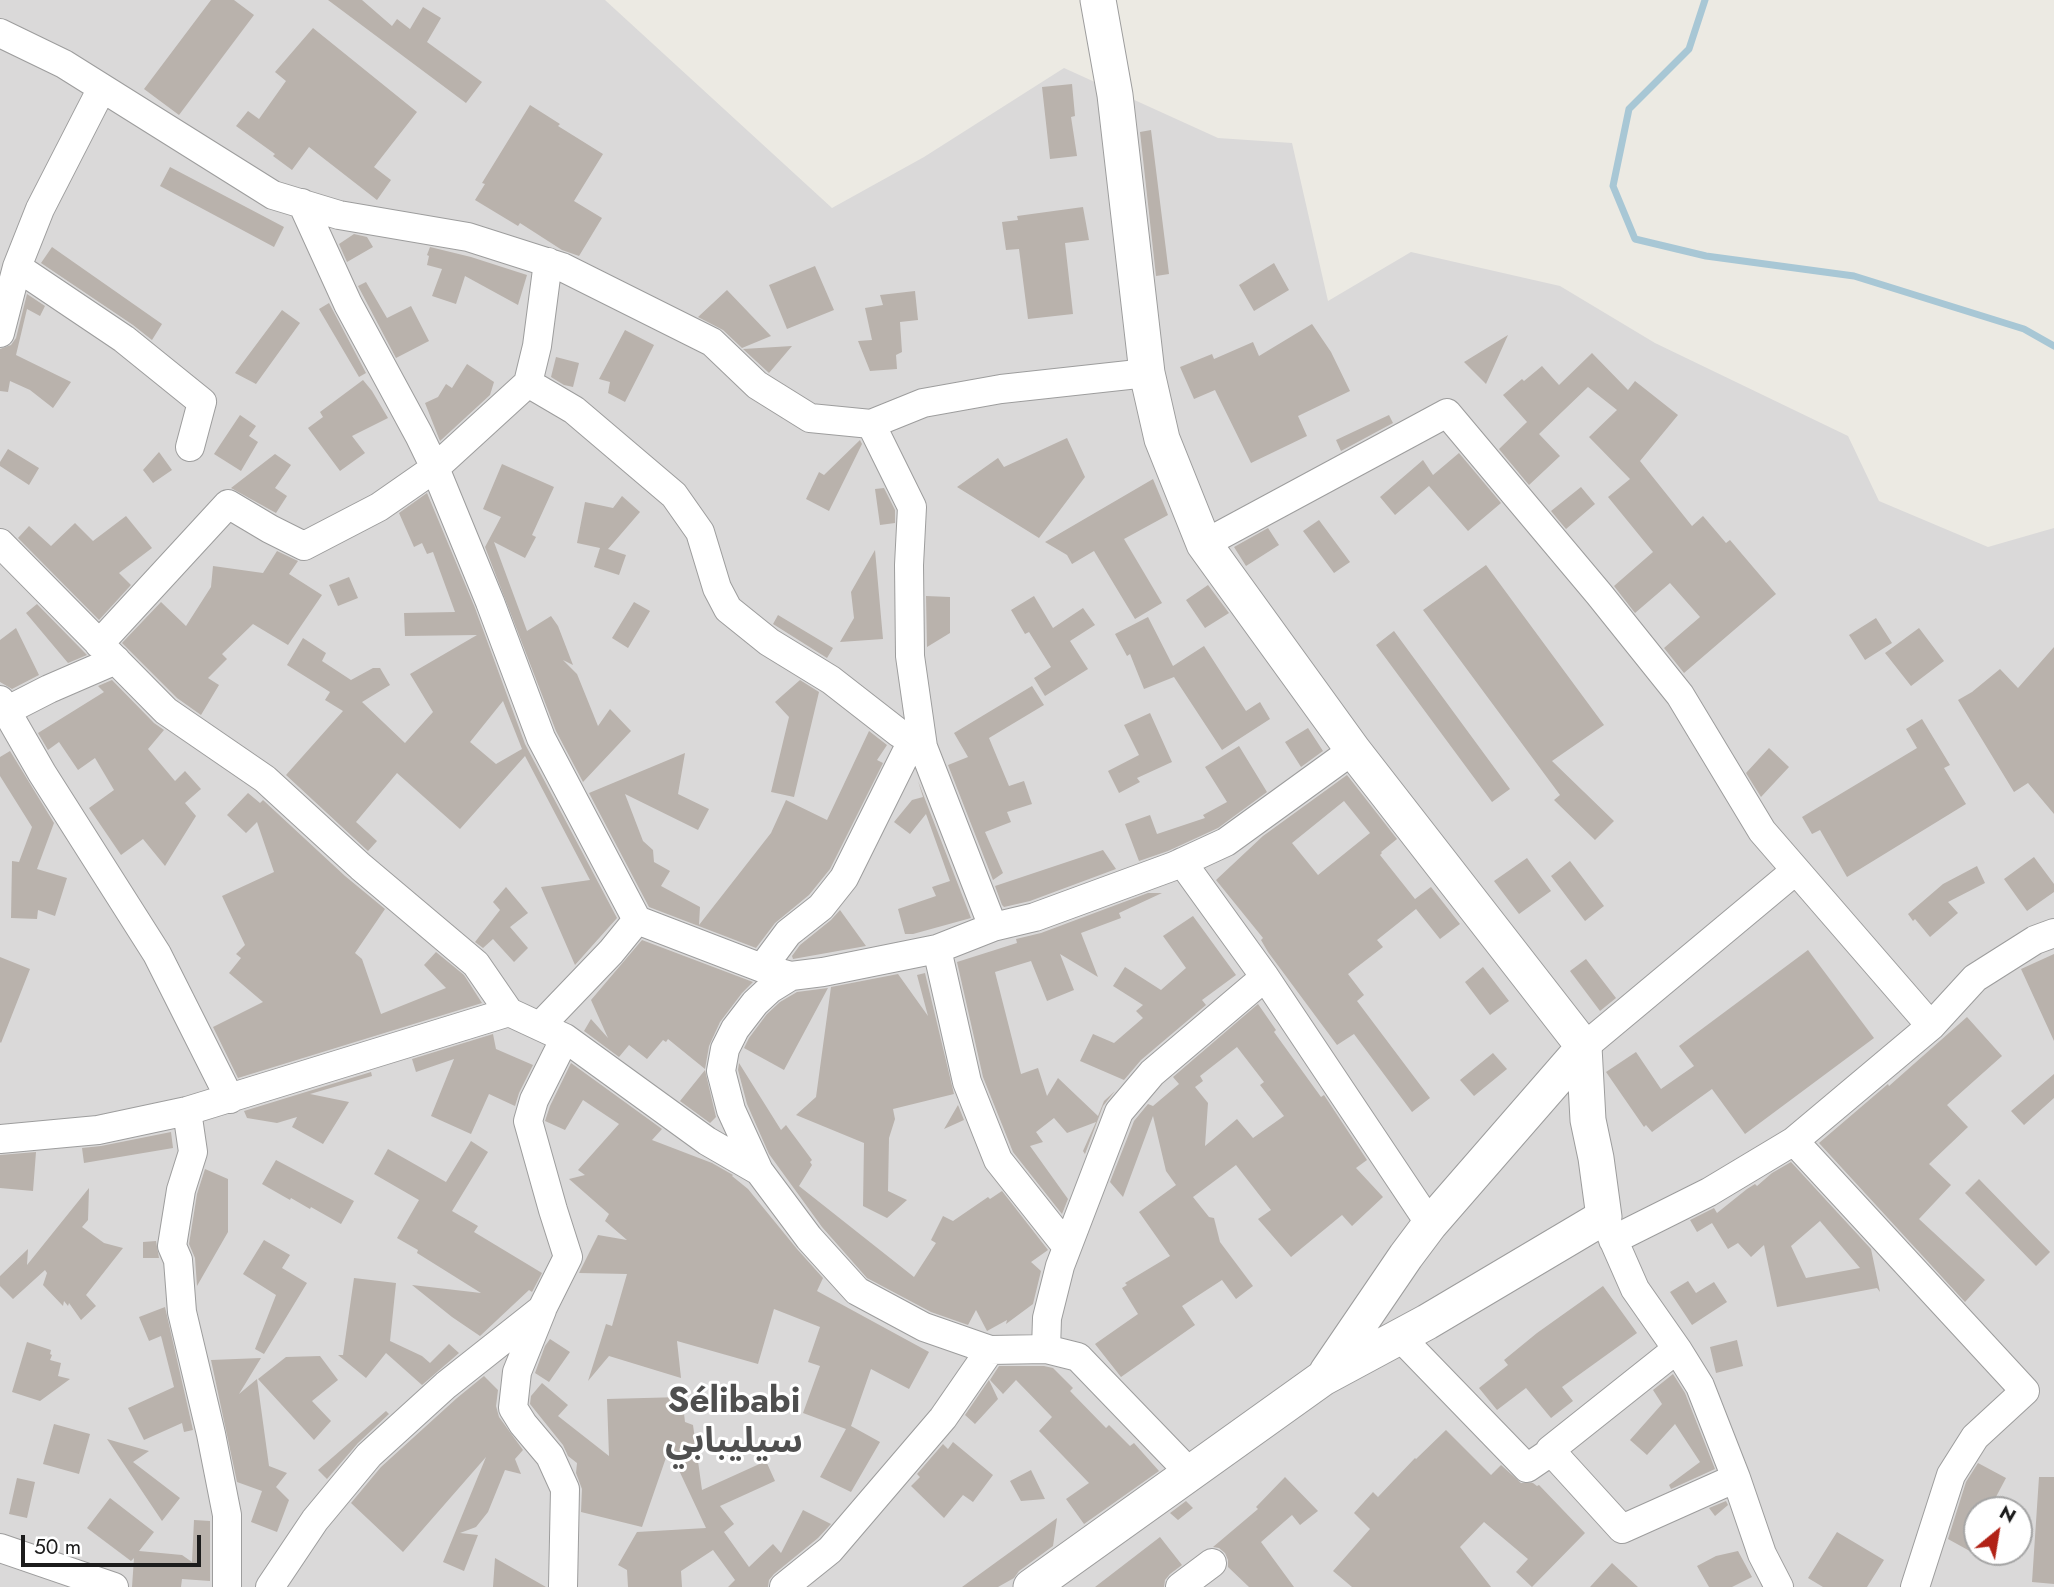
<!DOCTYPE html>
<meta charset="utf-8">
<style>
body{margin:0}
#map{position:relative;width:2054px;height:1587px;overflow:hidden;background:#eceae3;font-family:Jost,sans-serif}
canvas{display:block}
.north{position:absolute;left:1963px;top:1496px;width:70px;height:70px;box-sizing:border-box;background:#fff;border:2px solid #a4a4a4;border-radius:50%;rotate:30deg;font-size:19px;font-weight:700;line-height:28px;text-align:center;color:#1c1c1c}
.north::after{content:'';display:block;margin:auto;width:24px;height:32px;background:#b12216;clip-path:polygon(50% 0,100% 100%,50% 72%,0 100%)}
.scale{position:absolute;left:21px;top:1535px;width:180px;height:32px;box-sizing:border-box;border:4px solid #1c1c1c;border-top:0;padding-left:9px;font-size:21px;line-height:24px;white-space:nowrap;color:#1c1c1c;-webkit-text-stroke:5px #fff;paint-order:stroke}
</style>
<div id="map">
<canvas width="2054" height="1587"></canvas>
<div class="north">N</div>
<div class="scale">50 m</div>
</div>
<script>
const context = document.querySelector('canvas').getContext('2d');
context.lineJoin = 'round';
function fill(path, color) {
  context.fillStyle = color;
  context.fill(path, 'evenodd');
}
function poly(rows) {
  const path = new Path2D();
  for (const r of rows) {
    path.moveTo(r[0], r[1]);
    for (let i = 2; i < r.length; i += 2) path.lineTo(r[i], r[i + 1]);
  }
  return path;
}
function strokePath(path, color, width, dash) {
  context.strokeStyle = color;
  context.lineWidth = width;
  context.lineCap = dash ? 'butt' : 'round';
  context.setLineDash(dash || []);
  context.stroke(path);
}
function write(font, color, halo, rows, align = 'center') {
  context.font = font + ' Jost,"Noto Sans Arabic",sans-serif';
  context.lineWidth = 6;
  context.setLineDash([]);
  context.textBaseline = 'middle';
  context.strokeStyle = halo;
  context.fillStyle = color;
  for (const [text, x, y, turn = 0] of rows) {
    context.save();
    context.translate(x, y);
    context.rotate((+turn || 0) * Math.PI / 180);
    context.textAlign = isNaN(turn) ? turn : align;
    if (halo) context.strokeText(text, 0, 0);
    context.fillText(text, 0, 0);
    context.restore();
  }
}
const residential = poly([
 [0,0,605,0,832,208,924,157,1064,68,1218,138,1292,143,1328,301,1411,252,1560,286,1655,343,1848,436,1879,501,1988,547,2054,528,2054,1587,0,1587],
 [1977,1510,2019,1510,2019,1552,1977,1552]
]);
const stream = poly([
 [1705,0,1689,49,1629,109,1613,186,1635,239,1706,256,1854,276,2024,329,2054,346]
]);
const building = poly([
 [211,0,234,0,254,15,179,115,144,89],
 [328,0,362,0,392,26,397,19,410,29,423,7,441,18,427,42,482,82,466,103],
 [313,28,417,112,374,167,391,180,377,200,309,147,292,170,273,156,275,154,236,126,248,111,259,119,286,81,275,72],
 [1072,84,1075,116,1071,117,1077,156,1050,159,1042,87],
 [530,105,560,124,558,126,603,154,574,201,602,218,579,256,562,250,520,223,518,226,475,200,485,184,482,183],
 [1151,130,1169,274,1156,276,1140,132],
 [170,167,284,227,274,247,160,186],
 [1083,207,1089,240,1065,243,1073,314,1028,319,1019,249,1006,250,1002,222,1018,220,1017,216],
 [354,234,367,237,373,247,347,262,339,244],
 [52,247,162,324,152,340,133,325,41,263],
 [430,247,471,257,527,275,518,305,465,276,456,304,432,296,442,269,427,265,429,256,427,255],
 [1274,263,1289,290,1254,311,1239,285],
 [815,266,834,310,787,329,769,285],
 [366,282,387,318,411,306,429,341,396,358,358,286],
 [727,290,771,336,742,348,723,330,698,317],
 [915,291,918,320,900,322,902,352,896,355,897,369,870,371,858,341,872,340,865,308,883,305,880,295],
 [27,294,45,306,40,316,27,309,16,355,71,382,53,408,30,390,10,381,8,392,0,391,0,349,11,345,16,338],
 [329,303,366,373,359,377,319,309],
 [282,310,300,323,256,384,235,373],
 [1312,324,1331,352,1350,391,1298,416,1307,436,1251,463,1215,390,1194,399,1180,367,1212,354,1214,359,1253,342,1259,356],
 [625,330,654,345,625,402,608,393,610,382,599,379],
 [1508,335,1486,384,1464,362],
 [792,346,769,373,743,349],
 [1592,353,1628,390,1635,381,1678,415,1640,461,1692,526,1703,516,1726,543,1730,540,1776,594,1684,673,1664,648,1700,617,1670,583,1635,613,1614,586,1653,552,1608,497,1630,479,1589,437,1617,410,1588,387,1539,434,1560,456,1529,485,1499,449,1527,422,1503,395,1522,379,1524,381,1542,366,1559,385],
 [556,357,579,363,573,387,564,385,551,377],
 [467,364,494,382,490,395,440,441,425,403,438,397,446,384,452,388],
 [363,380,372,391,388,418,352,436,365,453,340,471,308,428,323,417,320,412],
 [240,415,256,426,249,436,258,442,241,471,214,454],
 [1389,415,1393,423,1341,451,1336,440],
 [1067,438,1085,477,1039,538,957,487,998,458,1004,467],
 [860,440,862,444,829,511,806,499,819,472,824,475],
 [8,449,39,468,29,485,0,466,0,462],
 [159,452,172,470,153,483,143,470],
 [1459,453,1501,503,1468,531,1429,486,1395,515,1380,497,1423,460,1433,475],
 [275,454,291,465,275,488,287,496,276,513,231,488],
 [502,464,554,487,532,535,536,537,525,558,494,542,527,631,551,616,558,626,573,665,563,660,577,674,598,726,610,709,631,731,583,782,556,731,485,547,501,517,483,509],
 [1153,479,1168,515,1124,539,1162,603,1135,619,1094,551,1072,564,1067,555,1045,542],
 [1581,487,1595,504,1566,529,1551,511],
 [884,488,895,510,895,523,880,525,875,489],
 [427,493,475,608,525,744,617,918,575,965,541,887,590,880,525,756,460,829,397,773,356,822,377,841,368,851,286,775,343,711,325,700,330,692,287,665,303,638,326,653,322,661,351,680,373,668,380,668,390,685,362,702,405,743,433,712,410,674,477,635,405,636,404,613,455,612,433,552,427,554,422,543,414,547,399,513],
 [503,701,522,749,496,764,470,742],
 [622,496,640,512,608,549,626,555,619,575,594,567,600,548,577,543,585,502,613,508],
 [126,516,152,548,119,573,131,585,99,620,18,538,29,526,51,546,75,523,93,541],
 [1319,520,1350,562,1334,573,1303,531],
 [1268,528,1279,545,1246,566,1234,547],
 [875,550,883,639,840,642,854,618,851,592],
 [277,551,298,561,289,574,322,595,288,645,253,624,222,654,227,659,208,678,219,685,201,715,177,698,122,643,161,602,186,626,211,587,213,566,263,573],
 [1486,565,1604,725,1552,761,1614,821,1595,840,1554,800,1560,795,1423,610],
 [349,577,358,598,338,606,329,585],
 [1208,585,1229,613,1205,628,1186,600],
 [926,596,950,597,950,633,927,647],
 [1034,596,1053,628,1083,608,1095,625,1070,641,1088,669,1045,696,1034,678,1051,667,1029,632,1025,634,1011,610],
 [634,602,650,611,628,648,612,638],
 [37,604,86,654,87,655,68,663,26,613],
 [778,615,833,648,827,658,773,624],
 [1148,617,1173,666,1204,646,1246,711,1260,702,1270,719,1222,750,1174,677,1144,689,1130,654,1127,656,1115,634],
 [1876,618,1892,643,1865,660,1849,635],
 [16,628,39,675,12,689,0,682,0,640],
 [1919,628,1944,661,1911,686,1885,653],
 [1394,631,1510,789,1492,802,1376,645],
 [2054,647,2054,814,2028,783,2014,792,1958,700,1972,692,2000,669,2018,688],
 [112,680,154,723,164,730,148,749,175,781,185,771,201,789,185,803,196,816,165,866,143,839,121,855,89,808,114,790,95,758,78,770,59,742,48,750,38,733,104,692,98,686],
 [800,680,819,692,794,797,771,792,789,717,775,702],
 [1032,686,1044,705,989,738,1009,786,1024,781,1032,804,1007,812,1011,822,985,832,1003,873,993,880,948,765,968,757,954,733],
 [1150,713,1172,762,1137,778,1140,782,1119,793,1108,771,1139,755,1124,725],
 [1922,719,1950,765,1944,768,1966,804,1847,877,1820,830,1812,834,1802,817,1917,748,1906,729],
 [1308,728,1323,751,1301,767,1285,742],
 [869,731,887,745,877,760,883,763,830,869,809,895,775,923,756,948,649,907,589,793,685,753,678,794,709,809,698,830,625,794,643,841,653,850,654,862,670,871,661,886,700,907,699,925,771,833,786,800,827,820],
 [1239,746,1267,792,1218,828,1168,851,1139,861,1125,824,1150,815,1157,834,1205,818,1203,815,1227,802,1205,767],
 [1769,748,1789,767,1761,797,1746,773],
 [10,751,54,823,37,869,67,878,55,916,38,910,37,919,11,918,12,861,19,862,32,827,0,776,0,757],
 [1347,775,1397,839,1381,852,1382,853,1380,855,1415,899,1431,887,1460,924,1440,939,1416,909,1377,940,1383,947,1348,974,1364,995,1357,1001,1430,1098,1412,1112,1354,1034,1337,1045,1268,952,1261,940,1263,938,1216,880,1263,836],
 [1344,801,1370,833,1318,875,1292,843],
 [918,781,971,918,913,934,905,934,898,909,936,896,932,887,950,881,926,814,910,834,894,822,912,800,923,797],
 [248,793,260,803,263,800,345,876,385,909,355,953,362,959,381,1014,446,988,424,965,436,952,464,975,482,1003,238,1078,213,1027,263,1002,229,973,241,958,236,954,245,945,222,896,274,872,257,822,246,833,227,815],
 [1103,850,1116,869,1030,901,1004,907,1002,905,995,886],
 [2034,857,2054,884,2054,892,2027,911,2004,879],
 [1527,858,1551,891,1519,914,1494,881],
 [1570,861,1604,906,1585,921,1551,876],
 [1977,866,1985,883,1948,902,1958,913,1930,937,1915,919,1913,921,1908,914,1943,884],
 [506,887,528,913,510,927,528,948,514,962,493,939,483,948,475,942,500,910,493,902],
 [1148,893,1162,893,1119,913,1121,918,1081,933,1098,977,1060,954,1074,990,1047,1001,1031,961,995,972,1021,1074,1038,1068,1047,1096,1058,1078,1098,1116,1104,1101,1115,1091,1103,1106,1085,1154,1083,1151,1096,1122,1067,1133,1054,1118,1036,1132,1043,1142,1030,1146,1068,1199,1062,1214,1013,1152,983,1077,957,962,1017,943,1016,939,1041,933],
 [840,910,866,946,793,959,792,956,800,945,831,920],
 [1193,916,1236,975,1202,1000,1206,1005,1141,1060,1124,1080,1080,1061,1093,1034,1114,1043,1143,1018,1136,1011,1143,1005,1113,986,1125,967,1161,990,1186,968,1163,936],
 [642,940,753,982,742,993,720,1022,709,1046,705,1069,668,1039,666,1042,663,1040,647,1059,629,1045,619,1057,584,1031,591,1019,608,1038,591,1000],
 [1808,950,1874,1038,1745,1134,1712,1089,1652,1132,1646,1125,1644,1127,1606,1072,1636,1052,1661,1089,1694,1066,1679,1046],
 [2054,954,2054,1041,2021,969],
 [0,957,30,969,1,1043,0,1042],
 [1586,959,1616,998,1600,1011,1570,971],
 [1483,967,1509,1001,1490,1015,1465,982],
 [925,973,954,1094,893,1109,895,1119,889,1138,888,1191,907,1200,887,1218,863,1206,864,1143,796,1115,816,1097,831,987,898,974,928,1016,917,975],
 [828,988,784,1070,744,1048,749,1038,767,1014,780,1002,797,992],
 [1258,1004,1276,1030,1274,1032,1321,1097,1324,1095,1367,1160,1356,1168,1383,1197,1352,1226,1342,1215,1291,1257,1258,1219,1271,1210,1236,1165,1193,1197,1209,1217,1214,1218,1220,1242,1253,1286,1236,1299,1222,1280,1182,1306,1195,1325,1121,1377,1095,1344,1138,1314,1122,1288,1127,1285,1125,1283,1170,1256,1139,1212,1176,1185,1166,1171,1153,1116,1123,1197,1110,1182,1134,1121,1148,1104,1153,1106,1179,1084,1173,1077],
 [1237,1047,1264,1082,1260,1085,1284,1116,1253,1138,1237,1119,1205,1146,1208,1103,1195,1087,1203,1081,1200,1076],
 [1967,1017,2002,1056,1947,1105,1968,1127,1929,1164,1951,1185,1919,1219,1985,1280,1965,1302,1819,1143,1888,1084,1889,1086],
 [493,1034,496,1049,533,1065,519,1093,515,1106,489,1094,471,1134,431,1116,454,1059,416,1072,412,1059],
 [1493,1053,1507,1069,1474,1096,1460,1080],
 [571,1063,662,1129,652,1140,712,1163,733,1175,732,1176,748,1189,797,1249,823,1278,817,1291,929,1352,909,1389,871,1369,851,1426,880,1442,851,1492,820,1477,846,1429,803,1413,820,1366,808,1362,820,1327,774,1309,758,1364,677,1341,681,1378,609,1356,588,1381,606,1324,612,1326,627,1274,579,1273,598,1235,627,1240,605,1221,609,1214,569,1179,585,1175,578,1170,619,1124,583,1100,565,1130,545,1121,550,1106],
 [739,1063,781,1130,786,1125,812,1160,810,1162,812,1165,799,1186,914,1277,936,1243,931,1240,943,1216,953,1221,988,1197,990,1199,1002,1191,1048,1250,1031,1262,1041,1271,1033,1304,1006,1324,1007,1320,987,1331,976,1310,968,1325,931,1312,867,1278,822,1227,769,1154,747,1104,738,1070],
 [705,1070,716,1117,710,1123,680,1101],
 [371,1072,372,1076,310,1094,349,1102,323,1144,292,1127,297,1117,277,1123,247,1118,244,1111],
 [2054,1074,2054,1098,2024,1125,2011,1111],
 [958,1105,964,1120,944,1129],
 [171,1132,173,1148,84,1163,82,1148,101,1146],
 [471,1141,488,1152,452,1211,478,1226,474,1232,542,1273,532,1292,529,1290,480,1336,452,1317,412,1285,481,1293,417,1253,418,1250,397,1238,419,1200,374,1174,388,1149,446,1182],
 [36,1152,33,1191,0,1188,0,1155],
 [276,1160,354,1201,341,1224,311,1207,310,1209,291,1198,290,1200,262,1184],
 [1791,1162,1871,1249,1880,1292,1877,1288,1777,1307,1764,1245,1751,1257,1738,1243,1728,1249,1712,1223,1697,1232,1690,1220,1714,1208,1717,1213,1747,1189,1755,1184,1757,1186,1772,1173],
 [1820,1221,1860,1268,1806,1278,1791,1246],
 [205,1169,228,1179,228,1232,197,1286,195,1258,189,1244,197,1194],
 [1979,1179,2050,1252,2036,1266,1965,1193],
 [89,1188,88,1220,82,1227,104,1243,123,1248,86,1295,96,1306,81,1320,69,1303,68,1306,64,1301,63,1306,43,1285,47,1273,45,1270,13,1299,0,1286,0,1276,28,1249,27,1265],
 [264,1240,290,1255,282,1268,307,1283,264,1354,255,1349,276,1295,243,1274],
 [156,1241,159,1258,143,1258,143,1242],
 [354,1278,396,1283,390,1341,422,1356,430,1363,449,1344,459,1353,422,1385,386,1353,366,1378,338,1355,343,1355],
 [1688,1281,1696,1293,1714,1282,1727,1302,1692,1325,1670,1292],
 [1603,1286,1637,1333,1562,1387,1573,1401,1551,1418,1526,1388,1497,1410,1479,1388,1508,1365,1504,1360,1537,1333],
 [165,1307,193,1430,184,1432,182,1423,144,1440,128,1408,174,1387,161,1336,149,1341,139,1317],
 [550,1339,570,1352,549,1382,535,1373,545,1346],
 [1737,1340,1743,1366,1716,1373,1710,1347],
 [27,1342,51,1350,50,1354,52,1355,50,1360,61,1363,58,1376,70,1379,40,1401,12,1392],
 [320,1356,338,1380,312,1401,331,1421,314,1440,258,1379,286,1357],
 [261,1358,239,1394,257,1379,269,1466,287,1473,276,1487,289,1500,277,1532,251,1522,262,1491,237,1482,211,1360],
 [999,1366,1044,1366,1053,1368,1073,1388,1070,1391,1106,1428,1109,1425,1130,1446,1134,1443,1159,1471,1084,1524,1066,1499,1089,1483,1039,1431,1052,1417,1016,1380,1003,1394,990,1380],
 [1673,1374,1685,1393,1715,1469,1671,1489,1669,1485,1700,1462,1675,1424,1647,1455,1630,1440,1662,1404,1653,1390],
 [484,1376,498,1390,496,1406,499,1417,523,1450,515,1459,521,1474,505,1470,488,1512,476,1527,460,1533,478,1535,464,1571,443,1562,486,1457,403,1552,351,1503,381,1467,457,1398],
 [989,1380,998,1399,975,1424,965,1415],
 [542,1383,568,1405,558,1416,609,1456,607,1399,682,1397,685,1422,693,1425,702,1490,766,1461,775,1481,720,1506,734,1524,724,1532,749,1567,773,1544,781,1553,803,1510,831,1524,818,1538,774,1574,769,1580,768,1587,728,1587,735,1580,713,1550,681,1571,682,1587,628,1587,627,1570,618,1565,637,1532,706,1528,669,1449,642,1527,581,1512,582,1489,576,1473,577,1463,568,1456,563,1445,530,1404,531,1396],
 [386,1411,389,1414,358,1443,327,1479,318,1470],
 [54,1424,90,1434,79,1474,43,1464],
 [1446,1430,1491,1475,1501,1465,1521,1483,1533,1483,1537,1486,1539,1485,1585,1533,1532,1587,1516,1572,1528,1559,1484,1522,1460,1547,1491,1587,1352,1587,1333,1571,1370,1529,1354,1513,1373,1492,1378,1497,1415,1458,1416,1459],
 [107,1439,149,1451,133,1462,180,1498,162,1521],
 [953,1442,993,1475,973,1502,963,1495,944,1518,911,1486,920,1477,917,1474,943,1444,948,1449],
 [1978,1463,2006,1478,1989,1510,1977,1510,1977,1555,1948,1539,1966,1482],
 [1031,1470,1045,1499,1021,1501,1010,1481],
 [1285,1477,1318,1511,1300,1525,1292,1515,1261,1542,1294,1587,1249,1587,1228,1567,1228,1560,1225,1553,1219,1548,1213,1547,1258,1509,1256,1507],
 [2039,1477,2054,1477,2054,1584,2032,1582],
 [17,1478,35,1482,27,1518,9,1514],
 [110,1498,154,1532,139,1551,182,1555,192,1562,194,1520,210,1521,210,1581,182,1579,181,1587,132,1587,134,1558,131,1561,87,1528],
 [1186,1501,1193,1508,1178,1520,1170,1513],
 [1726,1501,1728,1505,1715,1516,1709,1508],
 [1057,1518,1053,1546,1019,1571,1014,1578,998,1587,962,1587],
 [1837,1532,1884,1560,1867,1587,1823,1587,1808,1578],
 [1160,1537,1182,1565,1170,1574,1165,1580,1164,1587,1095,1587],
 [1738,1551,1752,1577,1732,1587,1709,1587,1697,1566,1716,1556],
 [495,1558,546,1587,493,1587],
 [1612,1563,1638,1587,1590,1587]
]);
const minor = poly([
 [0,33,64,64,273,195,339,215,468,237,562,267,712,342,757,385,810,418,871,424,923,403,1001,389,1147,373],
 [302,203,348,304,419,435,435,468,490,602,541,738,637,920,611,952,541,1025],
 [17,267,124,339,202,402,190,447],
 [0,333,17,267,40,209,102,88],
 [528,383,574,410,674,495,700,532,717,588,728,609,769,642,831,680,899,733,923,747],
 [871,424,912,507,909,565,910,656,923,747,993,927],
 [0,543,166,711,265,779,361,867,476,964,509,1012,565,1038,707,1141,759,1171,809,1238,857,1291,924,1327,990,1350,1046,1349,1078,1357,1189,1472],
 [1204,544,1447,413,1599,594,1680,695,1762,831,1931,1026],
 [99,644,228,504,270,529,304,546,379,507,435,468,528,383,537,346,548,262],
 [0,700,42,773,157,954,230,1099],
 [6,711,49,689,116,660],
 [1182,862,1265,977,1430,1224],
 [637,920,762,968,791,976,823,972,937,949,993,927,1035,917,1174,866,1226,842,1353,750],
 [937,949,967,1082,998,1160,1067,1247],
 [762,968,788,933,821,907,844,878,912,741],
 [1584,1047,1795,871],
 [187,1111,193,1152,181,1190,172,1246,178,1260,182,1312,211,1434,227,1515,227,1587],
 [0,1139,98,1130,187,1111,509,1012],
 [1794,1141,2025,1391,1975,1437,1951,1475,1915,1587],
 [759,1171,731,1110,721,1071,725,1049,735,1029,755,1003,770,989,791,976],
 [1606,1223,1635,1289,1677,1349,1700,1386,1736,1478,1762,1554,1779,1587],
 [1613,1240,1709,1192,1794,1141,1931,1026,1975,978,2035,940,2054,933],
 [542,1310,517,1372,513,1408,523,1424,550,1456,565,1489,563,1587],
 [1400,1337,1527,1468,1552,1451],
 [1046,1349,1047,1318,1060,1266,1119,1112,1152,1073,1265,977],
 [1677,1349,1550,1450,1622,1529,1736,1478],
 [0,1548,114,1587],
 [270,1587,315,1520,369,1455,446,1385,542,1309,568,1257,553,1210,528,1121,534,1100,565,1038],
 [784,1587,830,1550,943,1418,990,1350],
 [1180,1587,1212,1563]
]);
const tertiary = poly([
 [1327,1372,1406,1256,1430,1224,1584,1047],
 [1031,1587,1323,1378,1427,1322,1604,1217,1596,1158,1588,1120,1584,1047,1353,750,1204,544,1162,439,1147,373,1115,95,1098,0]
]);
const townNames = [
 ["Sélibabi",734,1404],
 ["سيليبابي",734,1444]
];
fill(residential, '#dad9d9');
strokePath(stream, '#a8c7d5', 7);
fill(building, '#b9b2ac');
strokePath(minor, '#9d9d9d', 30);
strokePath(tertiary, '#9d9d9d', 37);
strokePath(minor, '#fff', 28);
strokePath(tertiary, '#fff', 35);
write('bold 35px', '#4f4f4f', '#fff', townNames);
</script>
